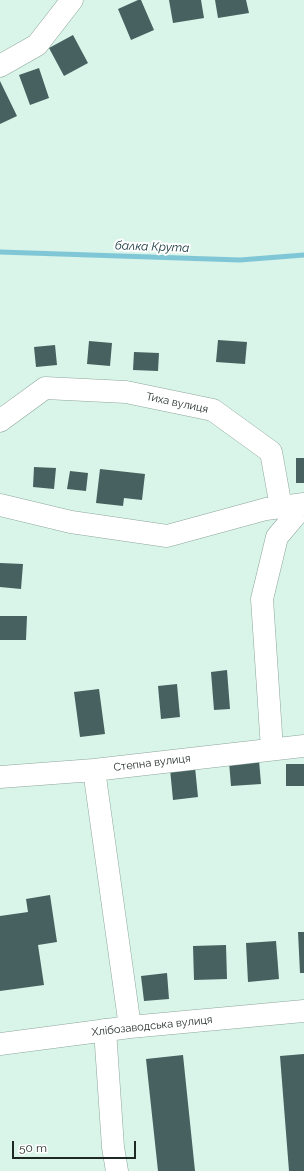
<!DOCTYPE html>
<meta charset="utf-8">
<style>
body{margin:0}
#map{position:relative;width:304px;height:1171px;overflow:hidden;background:#d9f4e8;font-family:Raleway,sans-serif}
canvas{display:block}
.scale{position:absolute;left:12px;top:1141px;width:124px;height:18px;box-sizing:border-box;border:2px solid #1e2824;border-top:0;padding-left:5px;font-size:12px;line-height:14px;white-space:nowrap;color:#1e2824;-webkit-text-stroke:3px #fff;paint-order:stroke}
</style>
<div id="map">
<canvas width="304" height="1171"></canvas>
<div class="scale">50 m</div>
</div>
<script>
const context = document.querySelector('canvas').getContext('2d');
context.lineJoin = 'round';
function poly(rows) {
  const path = new Path2D();
  for (const r of rows) {
    path.moveTo(r[0], r[1]);
    for (let i = 2; i < r.length; i += 2) path.lineTo(r[i], r[i + 1]);
  }
  return path;
}
function strokePath(path, color, width, dash) {
  context.strokeStyle = color;
  context.lineWidth = width;
  context.lineCap = dash ? 'butt' : 'round';
  context.setLineDash(dash || []);
  context.stroke(path);
}
function fill(path, color) {
  context.fillStyle = color;
  context.fill(path, 'evenodd');
}
function write(font, color, halo, rows, align = 'center') {
  context.font = font + ' Raleway,sans-serif';
  context.lineWidth = 4;
  context.setLineDash([]);
  context.textBaseline = 'middle';
  context.strokeStyle = halo;
  context.fillStyle = color;
  for (const [text, x, y, turn = 0] of rows) {
    context.save();
    context.translate(x, y);
    context.rotate((+turn || 0) * Math.PI / 180);
    context.textAlign = isNaN(turn) ? turn : align;
    if (halo) context.strokeText(text, 0, 0);
    context.fillText(text, 0, 0);
    context.restore();
  }
}
const stream = poly([
 [0,252,240,260,304,255]
]);
const building = poly([
 [138,0,141,0,154,30,131,40,118,9],
 [169,0,201,0,204,18,173,23],
 [215,0,246,0,249,13,218,18],
 [73,35,88,63,64,76,49,48],
 [39,68,49,98,30,105,19,75],
 [0,81,17,116,0,124],
 [218,340,247,342,245,364,216,362],
 [89,341,112,343,110,366,87,364],
 [55,345,57,365,36,367,34,347],
 [134,352,159,353,158,371,133,370],
 [296,458,304,458,304,483,296,483],
 [34,467,56,468,54,489,33,487],
 [100,469,145,474,142,500,124,498,123,506,96,503],
 [70,471,88,473,86,491,67,489],
 [0,563,23,564,21,589,0,587],
 [0,616,27,616,26,640,0,640],
 [227,670,230,709,214,710,211,672],
 [177,684,180,717,161,719,158,686],
 [99,689,105,734,80,737,74,692],
 [259,760,261,784,231,786,229,762],
 [286,764,304,764,304,786,286,786],
 [195,767,198,797,173,800,170,769],
 [50,895,57,942,38,945,44,985,0,991,0,916,28,912,26,899],
 [298,932,304,932,304,973,300,973],
 [276,941,279,979,248,982,246,943],
 [226,945,227,979,194,980,193,946],
 [167,973,169,999,144,1001,141,976],
 [304,1054,304,1171,289,1171,280,1056],
 [183,1055,195,1171,158,1171,146,1059]
]);
const minor = poly([
 [0,66,37,45,72,0],
 [0,421,45,388,126,392,213,410,271,452,281,507],
 [0,505,71,522,167,536,266,509,304,504],
 [272,749,262,599,277,537,304,505],
 [94,770,130,1027],
 [0,777,94,770,304,746],
 [105,1030,113,1147,117,1171],
 [0,1044,130,1027,304,1011]
]);
const streetNames = [
 ["Тиха вулиця",177,403,12],
 ["Степна вулиця",152,763,-7],
 ["Хлібозаводська вулиця",152,1026,-6]
];
const waterNames = [
 ["балка Крута",152,247,2]
];
strokePath(stream, '#7fc7d6', 5);
fill(building, '#46615f');
strokePath(minor, '#8da69c', 23);
strokePath(minor, '#fff', 22);
write('11px', '#1e2824', '#fff', streetNames);
write('italic 12px', '#0b2f36', '#fff', waterNames);
</script>
